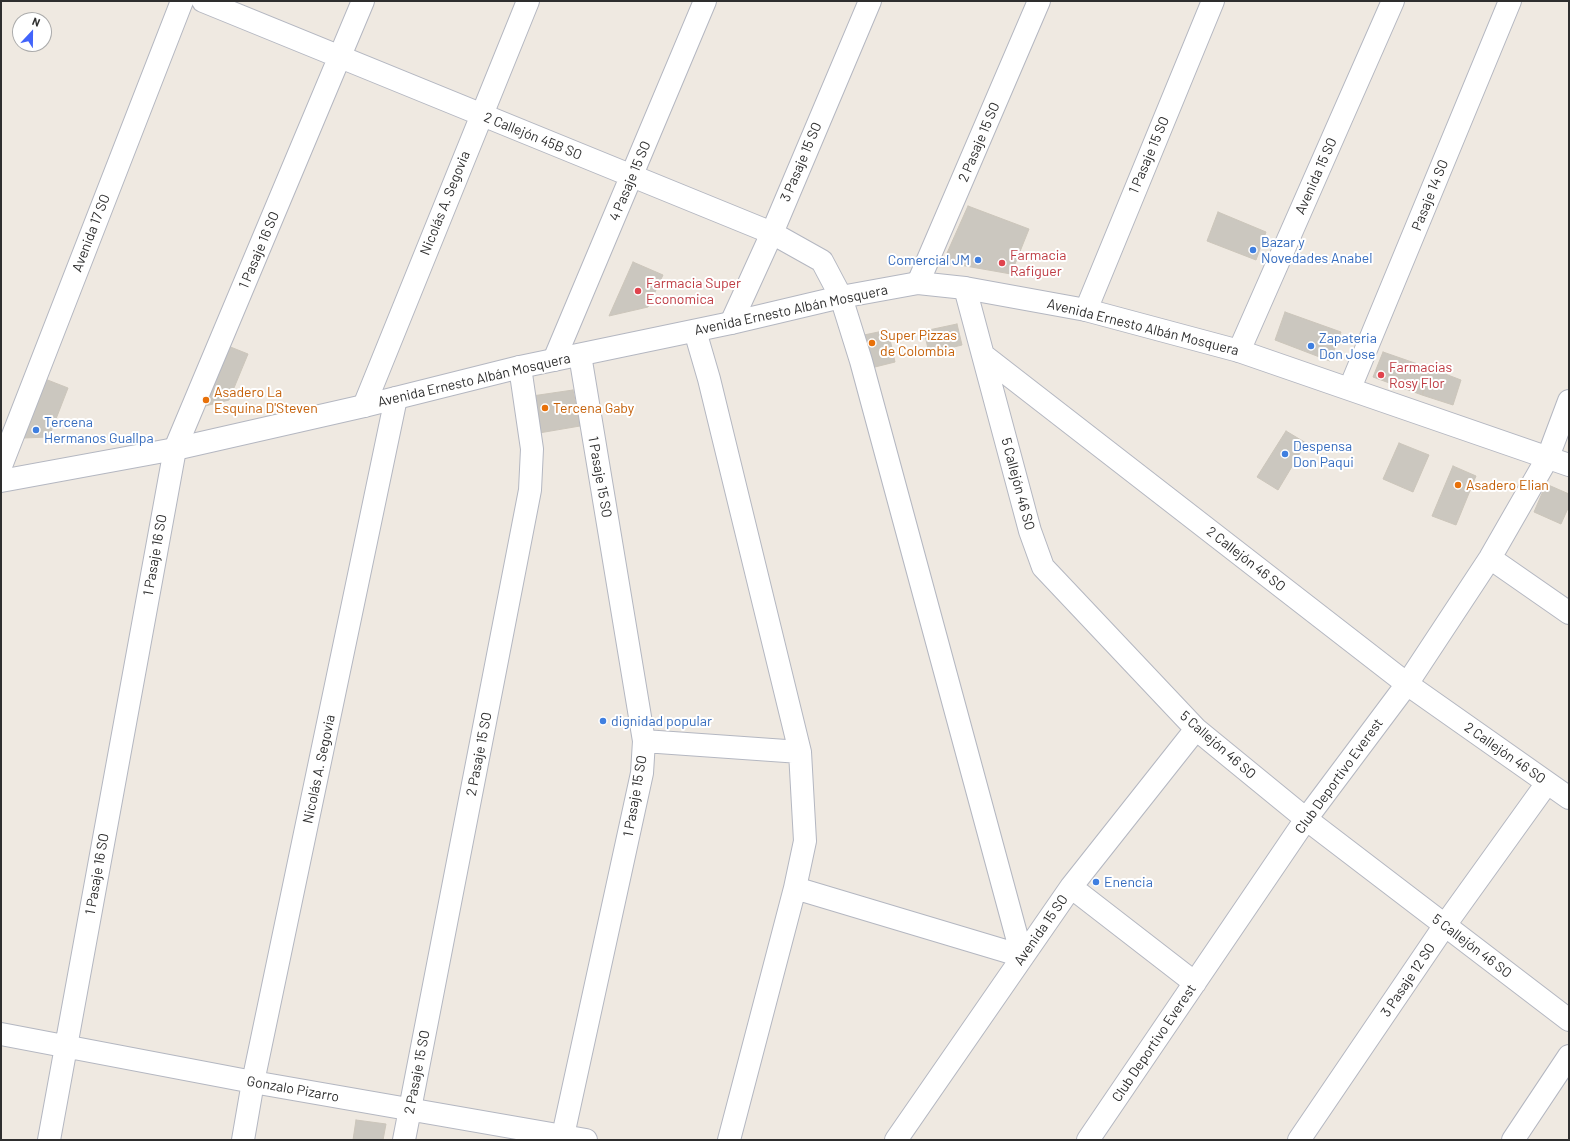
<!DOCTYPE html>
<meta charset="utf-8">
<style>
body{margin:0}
#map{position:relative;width:1570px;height:1141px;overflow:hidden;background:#efe9e1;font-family:Barlow,sans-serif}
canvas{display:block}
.frame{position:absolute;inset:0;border:2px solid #2e2e2e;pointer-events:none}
.north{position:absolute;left:12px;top:12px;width:40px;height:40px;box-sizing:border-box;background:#fff;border:1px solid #ababab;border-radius:50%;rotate:22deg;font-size:11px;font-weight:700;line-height:16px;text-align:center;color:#2e2e2e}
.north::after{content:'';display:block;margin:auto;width:14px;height:18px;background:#4264fb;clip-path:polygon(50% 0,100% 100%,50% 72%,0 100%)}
</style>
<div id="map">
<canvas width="1570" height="1141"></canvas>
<div class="frame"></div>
<div class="north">N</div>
</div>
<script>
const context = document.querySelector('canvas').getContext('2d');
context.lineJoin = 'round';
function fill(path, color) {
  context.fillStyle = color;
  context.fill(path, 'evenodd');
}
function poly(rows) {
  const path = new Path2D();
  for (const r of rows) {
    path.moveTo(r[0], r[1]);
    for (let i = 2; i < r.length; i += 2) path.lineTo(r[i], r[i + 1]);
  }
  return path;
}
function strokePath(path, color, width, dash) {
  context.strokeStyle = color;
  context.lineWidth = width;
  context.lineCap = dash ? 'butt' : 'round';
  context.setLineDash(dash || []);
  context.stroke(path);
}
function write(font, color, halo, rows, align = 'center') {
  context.font = font + ' Barlow,sans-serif';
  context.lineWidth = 4;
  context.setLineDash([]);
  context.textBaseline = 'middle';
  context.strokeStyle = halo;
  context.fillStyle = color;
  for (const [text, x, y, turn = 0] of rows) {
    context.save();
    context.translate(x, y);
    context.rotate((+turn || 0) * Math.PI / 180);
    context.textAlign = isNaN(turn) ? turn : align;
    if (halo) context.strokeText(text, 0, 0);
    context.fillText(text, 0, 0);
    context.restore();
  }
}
const building = poly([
 [968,206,1029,229,1011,274,943,262,968,206],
 [1218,212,1266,232,1256,260,1207,241,1218,212],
 [633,262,663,275,648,307,609,316,633,262],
 [1285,312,1341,332,1330,361,1275,340,1285,312],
 [957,324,962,345,929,353,924,331,957,324],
 [888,330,895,362,871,368,864,335,888,330],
 [223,344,248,354,229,400,197,408,223,344],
 [1383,352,1432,369,1422,395,1373,377,1383,352],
 [1432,369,1461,380,1453,405,1422,395,1432,369],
 [45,379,68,388,49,437,23,438,45,379],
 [573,390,580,426,539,433,532,396,573,390],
 [1286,431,1306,443,1278,490,1257,477,1286,431],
 [1399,443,1429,455,1413,492,1383,479,1399,443],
 [1453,466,1476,476,1456,525,1432,516,1453,466],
 [1546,484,1569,494,1569,506,1561,524,1534,512,1546,484],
 [356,1120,386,1124,383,1140,353,1140,356,1120]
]);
const minor = poly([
 [203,1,772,233,822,261,841,297,861,361,1022,956],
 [918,283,1039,1],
 [965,288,1030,531,1043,567,1196,729,1306,819,1569,1020],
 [1086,310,1213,1],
 [731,323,772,233,870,1],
 [695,331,709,379,800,752,805,841,795,888,729,1140],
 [1239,351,1393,1],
 [983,355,1407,684,1569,798],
 [554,360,705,1],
 [1350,388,1510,1],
 [364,406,528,1],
 [1,466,182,1],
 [1490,558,1569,613],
 [644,741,800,752],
 [1071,887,1195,983],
 [795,888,1022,956],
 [1,1034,253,1082,586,1140],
 [49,1140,175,449,363,1],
 [243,1140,253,1082,396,398],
 [404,1140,530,490,532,449,520,367],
 [562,1140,642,773,644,741,580,355],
 [896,1140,1071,887,1196,729],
 [1088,1140,1306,819,1407,684,1490,558,1548,457,1569,401],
 [1299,1140,1445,925,1547,783],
 [1513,1140,1569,1056]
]);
const tertiary = poly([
 [1,481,175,449,364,406,520,367,731,323,841,297,918,283,965,288,1086,310,1239,351,1569,465]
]);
const markers = [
 [1253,250,4,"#3f7fe0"],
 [978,260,4,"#3f7fe0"],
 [1002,263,4,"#e0444e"],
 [638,291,4,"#e0444e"],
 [872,343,4,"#e8710a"],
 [1311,346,4,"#3f7fe0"],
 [1381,375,4,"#e0444e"],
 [206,400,4,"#e8710a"],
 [545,408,4,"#e8710a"],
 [36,430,4,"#3f7fe0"],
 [1285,454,4,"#3f7fe0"],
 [1458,485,4,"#e8710a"],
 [603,721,4,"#3f7fe0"],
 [1096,882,4,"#3f7fe0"]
];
const streetNames = [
 ["2 Callejón 45B SO",533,136,22],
 ["2 Pasaje 15 SO",979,142,-67],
 ["1 Pasaje 15 SO",1149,155,-67],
 ["3 Pasaje 15 SO",801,162,-67],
 ["Avenida 15 SO",1316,176,-66],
 ["4 Pasaje 15 SO",630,181,-67],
 ["Pasaje 14 SO",1430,195,-68],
 ["Nicolás A. Segovia",445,203,-68],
 ["Avenida 17 SO",91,233,-69],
 ["1 Pasaje 16 SO",259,250,-67],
 ["Avenida Ernesto Albán Mosquera",791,310,-12],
 ["Avenida Ernesto Albán Mosquera",1143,327,14],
 ["Avenida Ernesto Albán Mosquera",474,380,-13],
 ["1 Pasaje 15 SO",600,477,80],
 ["5 Callejón 46 SO",1018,484,75],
 ["1 Pasaje 16 SO",155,555,-80],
 ["2 Callejón 46 SO",1246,559,38],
 ["5 Callejón 46 SO",1218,745,41],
 ["2 Callejón 46 SO",1505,753,35],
 ["2 Pasaje 15 SO",479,754,-79],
 ["Nicolás A. Segovia",319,769,-78],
 ["Club Deportivo Everest",1339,776,-54],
 ["1 Pasaje 15 SO",635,796,-80],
 ["1 Pasaje 16 SO",97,874,-80],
 ["Avenida 15 SO",1041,930,-55],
 ["5 Callejón 46 SO",1472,946,37],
 ["3 Pasaje 12 SO",1408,980,-56],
 ["Club Deportivo Everest",1154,1043,-56],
 ["2 Pasaje 15 SO",417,1072,-79],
 ["Gonzalo Pizarro",293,1089,10]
];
const shopNames = [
 ["Bazar y",1261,242],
 ["Novedades Anabel",1261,258],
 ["Comercial JM",970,260,"right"],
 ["Zapateria",1319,338],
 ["Don Jose",1319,354],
 ["Tercena",44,422],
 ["Hermanos Guallpa",44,438],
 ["Despensa",1293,446],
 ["Don Paqui",1293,462],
 ["dignidad popular",611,721],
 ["Enencia",1104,882]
];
const healthNames = [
 ["Farmacia",1010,255],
 ["Rafiguer",1010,271],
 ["Farmacia Super",646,283],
 ["Economica",646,299],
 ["Farmacias",1389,367],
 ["Rosy Flor",1389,383]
];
const foodNames = [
 ["Super Pizzas",880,335],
 ["de Colombia",880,351],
 ["Asadero La",214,392],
 ["Esquina D'Steven",214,408],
 ["Tercena Gaby",553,408],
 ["Asadero Elian",1466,485]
];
fill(building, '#cbc7bf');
strokePath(building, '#cbc5ba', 1);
strokePath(minor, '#b4b7c1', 24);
strokePath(tertiary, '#b4b7c1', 24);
strokePath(minor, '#fff', 22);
strokePath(tertiary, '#fff', 22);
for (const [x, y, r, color] of markers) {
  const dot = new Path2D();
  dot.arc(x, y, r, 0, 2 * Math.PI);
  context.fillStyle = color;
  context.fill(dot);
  strokePath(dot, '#fff', 1.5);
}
write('14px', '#2e2e2e', '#fff', streetNames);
write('14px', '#366cbe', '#fff', shopNames, 'left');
write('14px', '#be3a42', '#fff', healthNames, 'left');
write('14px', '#c56008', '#fff', foodNames, 'left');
</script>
